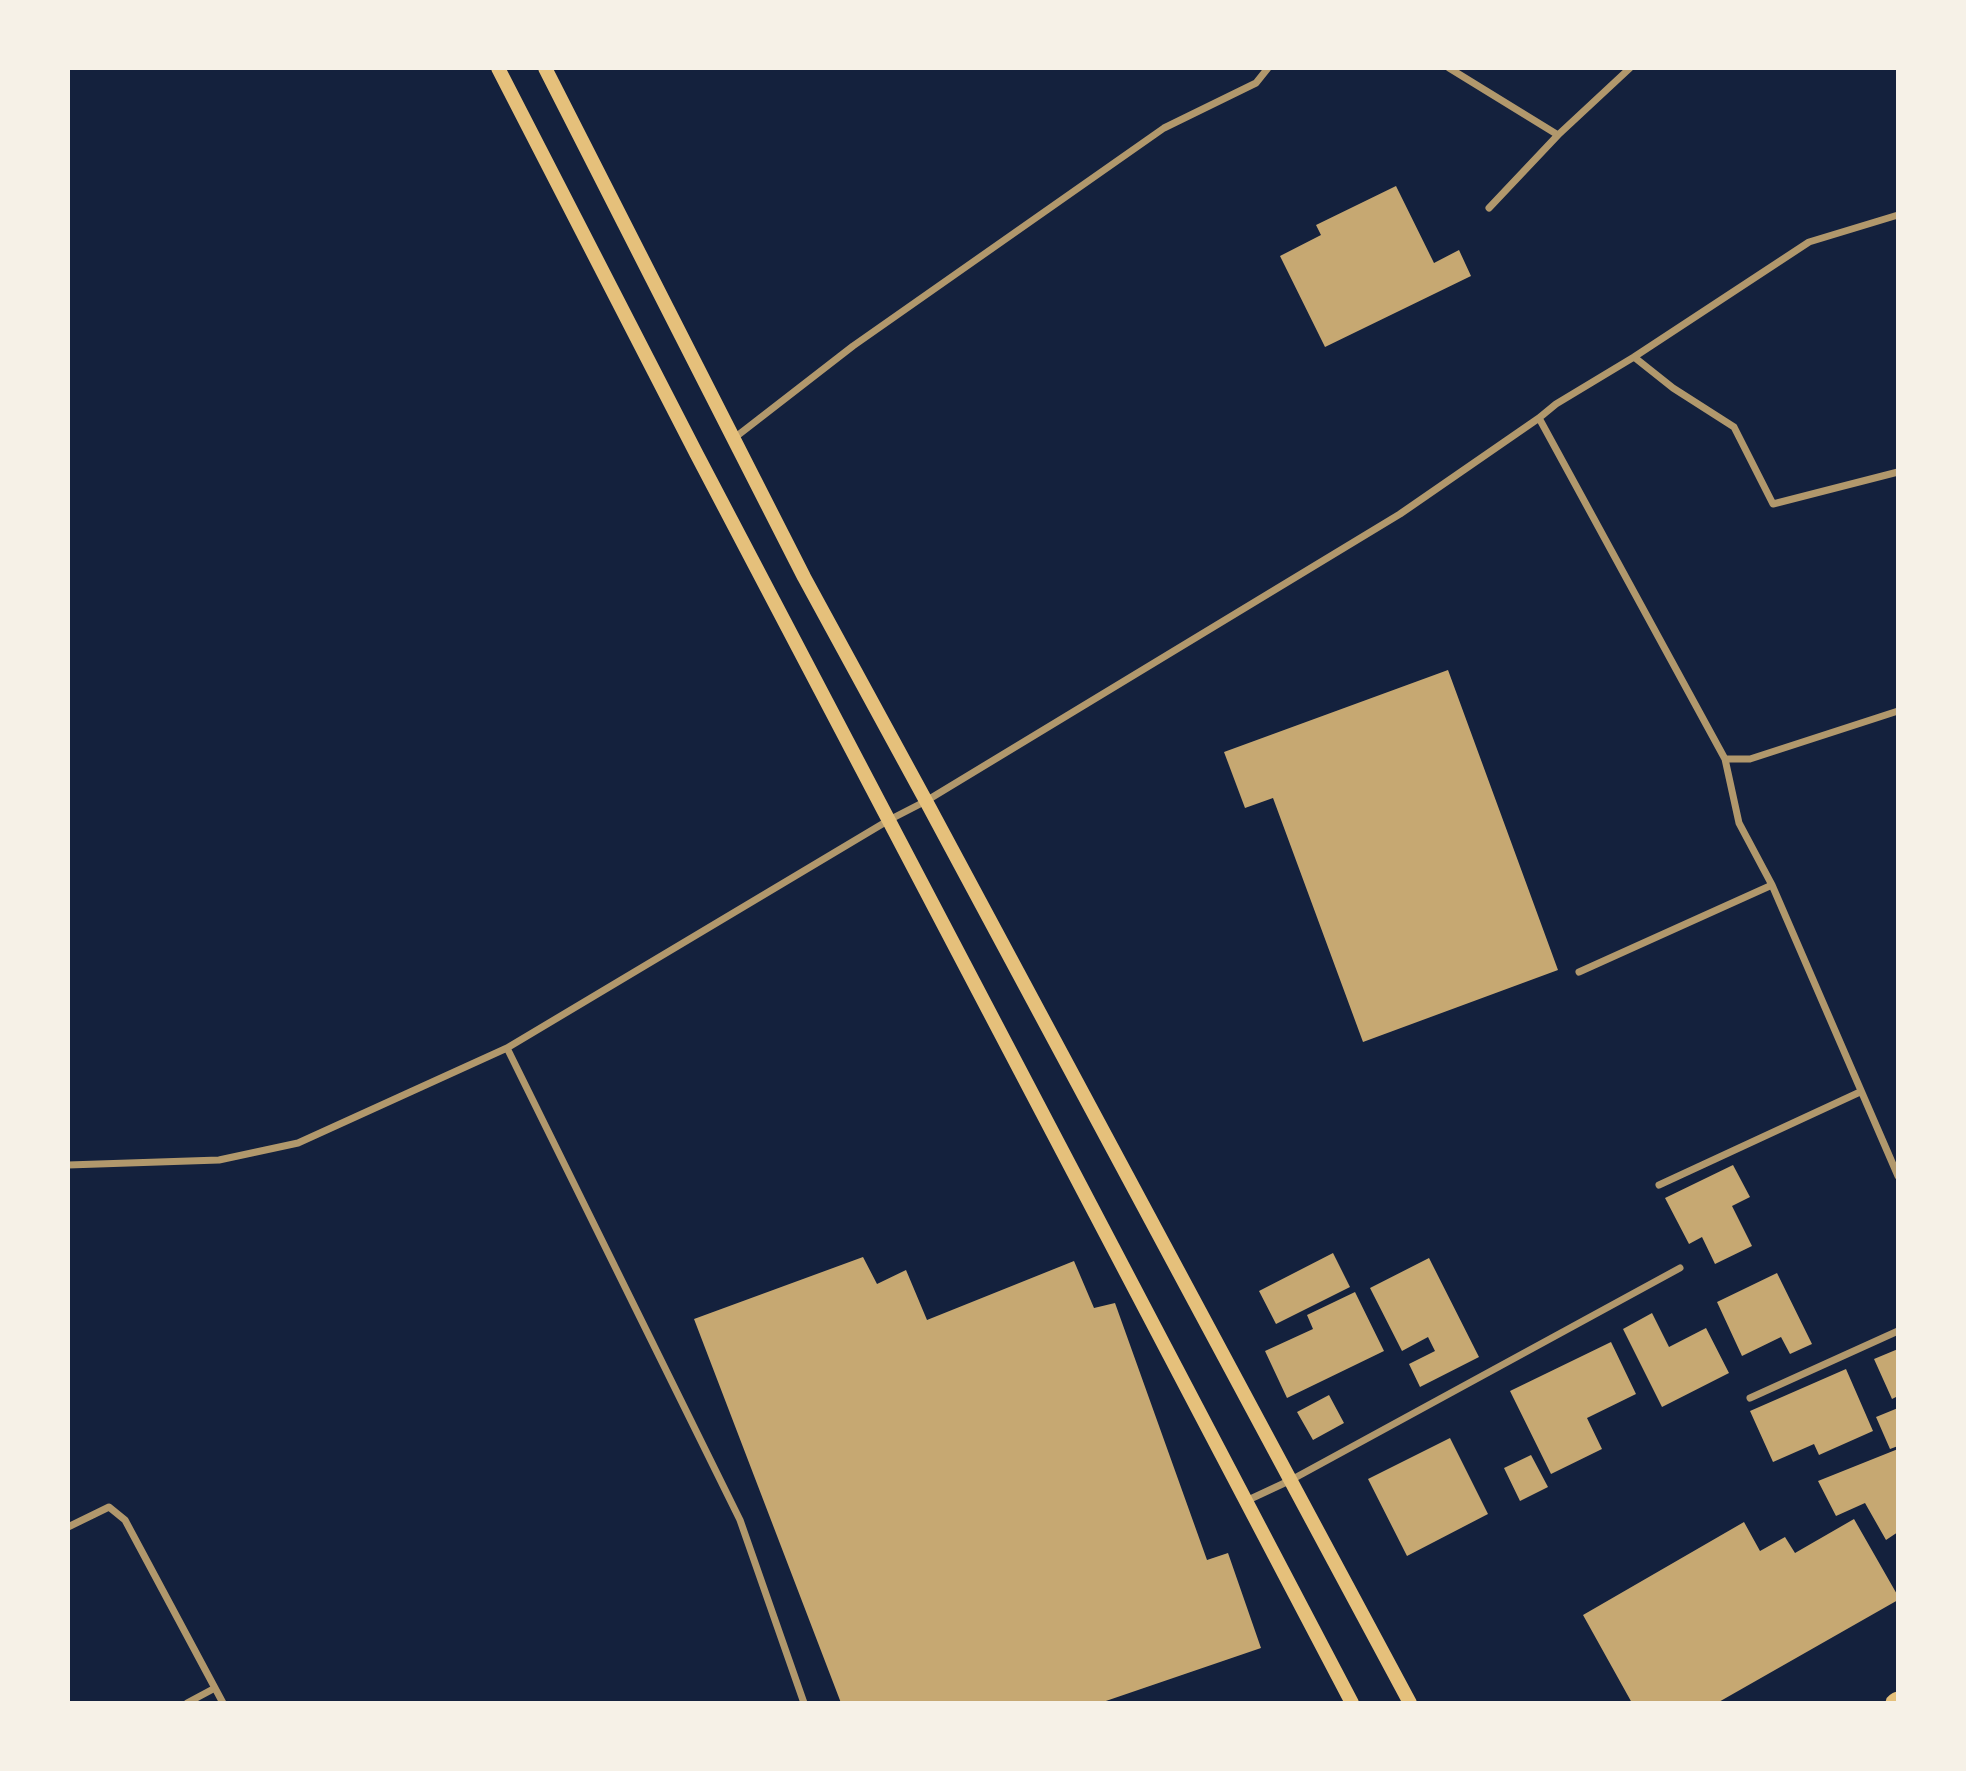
<!DOCTYPE html>
<style>
body{margin:0}
#map{position:relative;width:1966px;height:1771px;overflow:hidden;background:#14213d;font-family:Rubik,sans-serif}
canvas{display:block}
.frame{position:absolute;inset:0;border:70px solid #f6f1e7;pointer-events:none}
</style>
<div id="map">
<canvas width="1966" height="1771"></canvas>
<div class="frame"></div>
</div>
<script>
const context = document.querySelector('canvas').getContext('2d');
context.lineJoin = 'round';
function fill(path, color) {
  context.fillStyle = color;
  context.fill(path, 'evenodd');
}
function poly(rows) {
  const path = new Path2D();
  for (const r of rows) {
    path.moveTo(r[0], r[1]);
    for (let i = 2; i < r.length; i += 2) path.lineTo(r[i], r[i + 1]);
  }
  return path;
}
function strokePath(path, color, width, dash) {
  context.strokeStyle = color;
  context.lineWidth = width;
  context.lineCap = dash ? 'butt' : 'round';
  context.setLineDash(dash || []);
  context.stroke(path);
}
const building = poly([
 [1396,186,1434,263,1459,250,1471,276,1325,347,1280,256,1321,235,1316,225],
 [1448,670,1558,970,1363,1042,1273,798,1245,808,1224,752],
 [1733,1165,1750,1197,1732,1206,1752,1246,1715,1264,1702,1237,1689,1244,1665,1198],
 [1333,1253,1350,1287,1276,1324,1259,1291],
 [863,1257,877,1284,906,1270,927,1320,1074,1261,1094,1308,1115,1303,1207,1560,1228,1553,1261,1648,1100,1703,841,1703,694,1319],
 [1429,1258,1479,1357,1420,1387,1409,1364,1435,1351,1428,1337,1402,1351,1370,1288],
 [1777,1273,1812,1344,1790,1354,1781,1337,1742,1356,1717,1302],
 [1355,1292,1384,1351,1287,1398,1265,1351,1313,1329,1307,1315],
 [1652,1313,1669,1347,1706,1328,1729,1373,1662,1407,1623,1329],
 [1611,1342,1636,1394,1587,1418,1602,1449,1551,1474,1510,1391],
 [1898,1349,1898,1396,1892,1399,1874,1359],
 [1846,1369,1873,1431,1819,1455,1814,1444,1773,1462,1750,1411],
 [1329,1395,1344,1423,1313,1440,1297,1412],
 [1898,1408,1898,1446,1890,1449,1876,1417],
 [1450,1438,1488,1514,1407,1556,1368,1479],
 [1898,1449,1898,1532,1886,1540,1865,1503,1836,1516,1818,1481],
 [1531,1455,1548,1487,1520,1501,1504,1468],
 [1854,1519,1898,1596,1898,1600,1717,1703,1632,1703,1583,1615,1744,1522,1760,1551,1785,1537,1795,1553]
]);
const minor = poly([
 [1449,68,1558,135,1489,208],
 [1558,135,1630,68],
 [1634,357,1673,388,1734,427,1773,504,1898,472],
 [1539,418,1556,404,1634,357,1809,242,1898,215],
 [733,439,853,346,1164,128,1256,83,1268,68],
 [1725,759,1750,759,1898,711],
 [1579,972,1772,885],
 [507,1048,740,1520,804,1703],
 [68,1165,219,1160,298,1143,507,1048,889,820,926,801,1400,514,1539,418,1725,759,1739,823,1772,885,1898,1176],
 [1659,1185,1860,1092],
 [1750,1398,1898,1331],
 [1246,1501,1291,1480,1680,1268],
 [68,1527,109,1507,125,1520,223,1703],
 [187,1703,215,1688]
]);
const secondary = poly([
 [498,68,696,453,1352,1703],
 [545,68,804,577,926,801,1410,1703]
]);
const trunk = poly([
 [1895,1703,1898,1701]
]);
fill(building, '#c6a872');
strokePath(minor, '#b1986c', 7);
strokePath(secondary, '#e5c07b', 14);
strokePath(trunk, '#e5c07b', 19);
</script>
